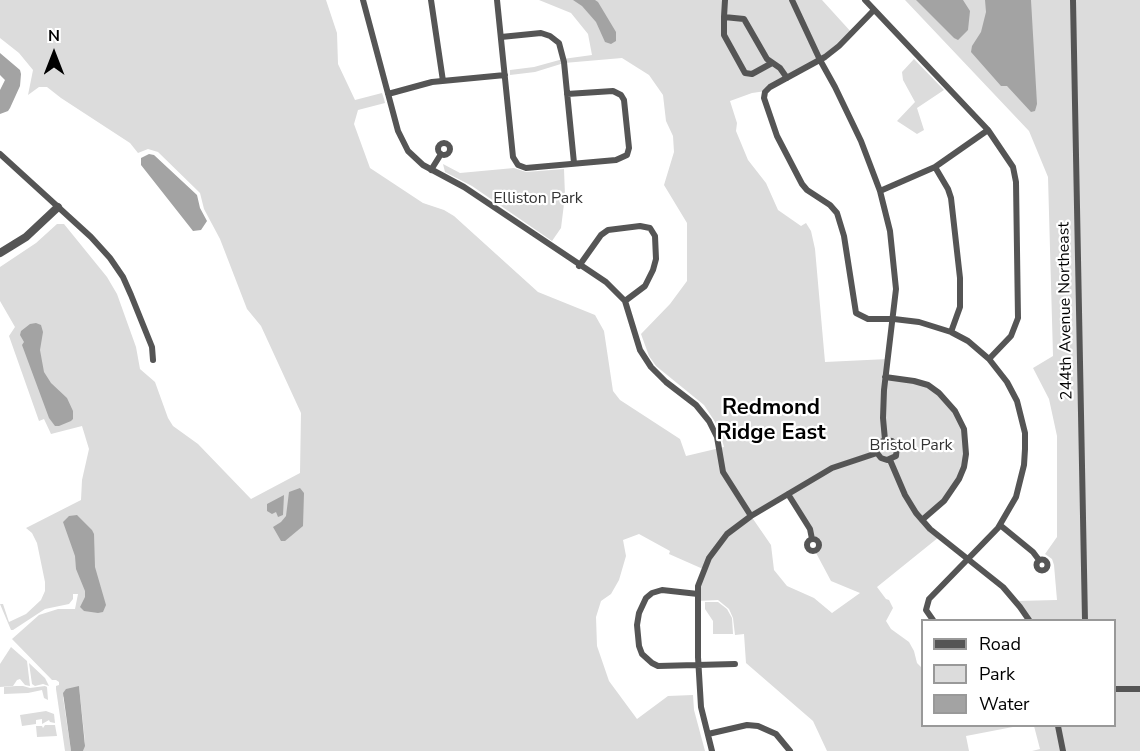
<!DOCTYPE html>
<style>
body{margin:0}
#map{position:relative;width:1140px;height:751px;overflow:hidden;background:#fff;font-family:"Nunito Sans",sans-serif}
canvas{display:block}
.legend{position:absolute;left:921px;top:619px;width:195px;height:108px;box-sizing:border-box;background:#fff;border:2px solid #999;margin:0;padding:8px 10px;list-style:none;font-size:18px;color:#000}
.legend li{display:flex;align-items:center;gap:12px;height:30px}
.legend b{width:30px;border:2px solid #999}
.north{position:absolute;left:24px;top:24px;width:60px;height:60px;-webkit-text-stroke:4px #fff;paint-order:stroke;rotate:0deg;font-size:16px;font-weight:700;line-height:24px;text-align:center;color:#000}
.north::after{content:'';display:block;margin:auto;width:21px;height:27px;background:#000;clip-path:polygon(50% 0,100% 100%,50% 72%,0 100%)}
</style>
<div id="map">
<canvas width="1140" height="751"></canvas>
<ul class="legend">
<li><b style="height:8px;background:#555"></b>Road</li>
<li><b style="height:16px;background:#dcdcdc"></b>Park</li>
<li><b style="height:16px;background:#a3a3a3"></b>Water</li>
</ul>
<div class="north">N</div>
</div>
<script>
const context = document.querySelector('canvas').getContext('2d');
context.lineJoin = 'round';
function fill(path, color) {
  context.fillStyle = color;
  context.fill(path, 'evenodd');
}
function poly(rows) {
  const path = new Path2D();
  for (const r of rows) {
    if (r.length === 3) {
      path.moveTo(r[0] + r[2], r[1]);
      path.arc(r[0], r[1], r[2], 0, 2 * Math.PI);
      continue;
    }
    path.moveTo(r[0], r[1]);
    for (let i = 2; i < r.length; i += 2) path.lineTo(r[i], r[i + 1]);
  }
  return path;
}
function strokePath(path, color, width, dash) {
  context.strokeStyle = color;
  context.lineWidth = width;
  context.lineCap = dash ? 'butt' : 'round';
  context.setLineDash(dash || []);
  context.stroke(path);
}
function write(font, color, halo, rows, align = 'center') {
  context.font = font + ' "Nunito Sans",sans-serif';
  context.lineWidth = 4.5;
  context.setLineDash([]);
  context.textBaseline = 'middle';
  context.strokeStyle = halo;
  context.fillStyle = color;
  for (const [text, x, y, turn = 0] of rows) {
    context.save();
    context.translate(x, y);
    context.rotate((+turn || 0) * Math.PI / 180);
    context.textAlign = isNaN(turn) ? turn : align;
    if (halo) context.strokeText(text, 0, 0);
    context.fillText(text, 0, 0);
    context.restore();
  }
}
const green = poly([
 [0,0,326,0,337,33,338,64,355,100,382,93,384,99,385,103,358,110,354,124,370,168,423,203,444,210,454,216,538,292,595,315,604,331,613,391,620,400,680,439,686,456,724,447,719,428,704,405,656,366,649,356,641,334,670,304,687,281,687,223,664,185,674,152,673,136,666,121,663,95,649,75,622,58,564,63,535,72,510,75,510,70,534,67,563,59,592,55,588,34,571,13,539,0,822,0,852,33,839,46,766,91,752,93,730,101,737,123,736,131,748,160,766,183,778,210,801,226,806,223,811,231,815,249,825,362,888,359,886,377,928,385,960,420,966,454,953,490,923,520,939,537,877,587,886,599,889,600,893,608,886,621,891,629,909,642,914,651,917,663,922,668,922,726,1018,726,966,736,969,751,827,751,813,721,746,663,744,634,735,635,733,618,729,609,718,600,698,601,703,569,669,554,670,551,639,534,623,540,626,556,619,580,611,594,601,601,596,617,597,646,609,681,637,719,668,696,693,695,694,710,705,751,83,751,85,742,79,686,63,697,71,751,65,751,56,689,56,686,59,685,59,682,56,680,52,680,12,639,39,615,58,609,75,609,78,594,73,594,73,599,69,604,45,609,13,630,11,630,0,604,3,604,9,622,26,614,41,600,45,591,45,582,37,543,32,533,26,528,81,500,82,480,89,449,82,426,51,434,44,419,39,421,9,336,15,327,0,301,0,267,36,243,57,224,64,224,107,277,117,294,136,347,140,369,155,382,168,418,173,426,198,444,251,499,300,473,301,413,261,326,247,309,220,239,204,209,200,193,158,152,148,149,138,153,130,143,61,98,47,87,39,87,28,95,33,70,19,53,0,38],
 [788,494,811,536,819,542,819,546,815,551,831,581,860,593,832,613,814,598,787,586,774,570,771,545,751,516],
 [905,0,1140,0,1140,751,1032,751,1040,749,1034,726,1114,726,1114,620,1029,620,1016,601,1057,600,1054,565,1052,559,1045,554,1057,537,1057,436,1049,399,1033,368,1053,356,1048,177,1029,131],
 [914,59,944,90,917,108,924,130,917,134,897,121,915,102,903,80,902,72],
 [443,164,460,173,514,168,526,172,564,169,565,196,561,228,552,241,472,186,445,172],
 [705,602,718,602,727,609,732,618,733,634,713,634,713,621,705,609],
 [11,647,27,661,30,686,25,685,20,679,17,680,13,686,0,687,0,664],
 [29,663,45,678,49,686,43,684,35,686,32,684],
 [16,686,23,686,30,688,45,686,47,687,48,700,44,698,42,690,28,693,4,694,4,687],
 [46,711,54,714,55,723,50,722,49,720,42,724,42,719,36,720,36,724,22,726,20,715],
 [45,725,55,725,57,736,37,737,36,726,42,726,43,728]
]);
const water = poly([
 [573,0,595,0,598,2,616,32,616,41,611,44,605,42,596,22,582,6],
 [916,0,963,0,970,11,968,30,958,40,954,38],
 [985,0,1031,0,1037,104,1035,111,1031,112,1007,86,1001,86,971,52,972,46,981,32,986,12],
 [0,53,20,70,21,74,20,86,10,108,8,111,0,114,0,90,5,80,0,75],
 [149,154,154,155,197,195,200,208,207,221,201,230,193,231,141,165,141,158],
 [36,323,41,325,43,332,40,350,44,372,51,383,67,398,73,411,73,419,71,421,59,426,55,426,49,418,22,345,24,342,20,335,21,331,30,324],
 [300,488,304,493,303,526,285,541,281,541,273,527,281,522,286,516,289,492],
 [284,495,283,515,278,517,276,512,272,514,267,511,267,504],
 [77,515,92,530,94,534,95,567,106,605,103,612,98,613,84,611,80,607,85,597,85,591,76,569,75,556,63,522,69,516],
 [79,686,85,746,83,751,71,751,63,693,66,689]
]);
const minor = poly([
 [363,0,398,131,408,151,423,165,464,187,606,282,625,301,640,350,651,367,666,382,696,405,709,421,717,437,723,472,751,516],
 [431,0,443,81],
 [497,0,513,157,518,165,526,168,616,160,627,155,629,148,624,100,621,95,613,91,567,94],
 [725,0,724,17,744,19,767,59,780,68,787,78],
 [792,0,820,60,835,87,861,141,880,191,890,231,896,289,884,390,883,418,885,440],
 [865,0,988,130,1013,167,1016,182,1018,318,1011,336,989,359],
 [1073,0,1085,620],
 [874,10,839,46,825,57,770,87,765,92,764,98,777,136,802,184,807,190,830,205,837,213,844,236,856,313,868,319,894,319,919,322,951,332,968,341,989,359,1007,382,1017,401,1025,433,1025,449,1024,465,1016,497,998,528,929,599,926,610,933,620],
 [724,17,724,35,745,73,752,74,772,63],
 [501,37,541,33,550,36,559,43,564,62,574,163],
 [388,94,432,82,505,75],
 [444,149,6],
 [0,154,91,237,110,258,123,277,131,295,152,347,153,360],
 [935,167,948,189,951,198,960,278,960,307,951,332],
 [431,170,441,154],
 [880,191,935,167,988,130],
 [579,266,601,235,608,230,640,226,650,228,655,236,656,259,653,270,645,286,625,301],
 [885,377,914,381,928,385,939,393,955,411,964,429,966,454,964,467,959,479,944,501,922,520],
 [877,453,881,458,887,460,896,456,897,446,892,441,885,440],
 [877,453,879,443,885,440],
 [890,460,905,495,916,513,930,529,1003,587,1020,607,1029,620],
 [788,494,810,529,812,539],
 [1000,525,1033,552,1039,560],
 [813,545,6],
 [1042,565,5.5],
 [698,594,662,590,652,593,646,598,639,613,637,625,639,646,642,654,652,663,658,666,735,664],
 [1114,689,1140,689],
 [1058,726,1063,751],
 [708,734,747,725,758,726,776,734,790,751],
 [712,751,701,707,698,657,698,586,709,558,727,534,751,516,832,468,877,453]
]);
const tertiary = poly([
 [0,253,26,237,58,207]
]);
const parkNames = [
 ["Elliston Park",538,199],
 ["Bristol Park",911,446]
];
const streetNames = [
 ["244th Avenue Northeast",1066,311,-91]
];
const districtNames = [
 ["Redmond",771,409],
 ["Ridge East",771,434]
];
fill(green, '#dcdcdc');
fill(water, '#a3a3a3');
strokePath(minor, '#555', 6);
strokePath(tertiary, '#555', 8);
write('16px', '#333', '#fff', parkNames);
write('16px', '#000', '#fff', streetNames);
write('bold 22px', '#000', '#fff', districtNames);
</script>
